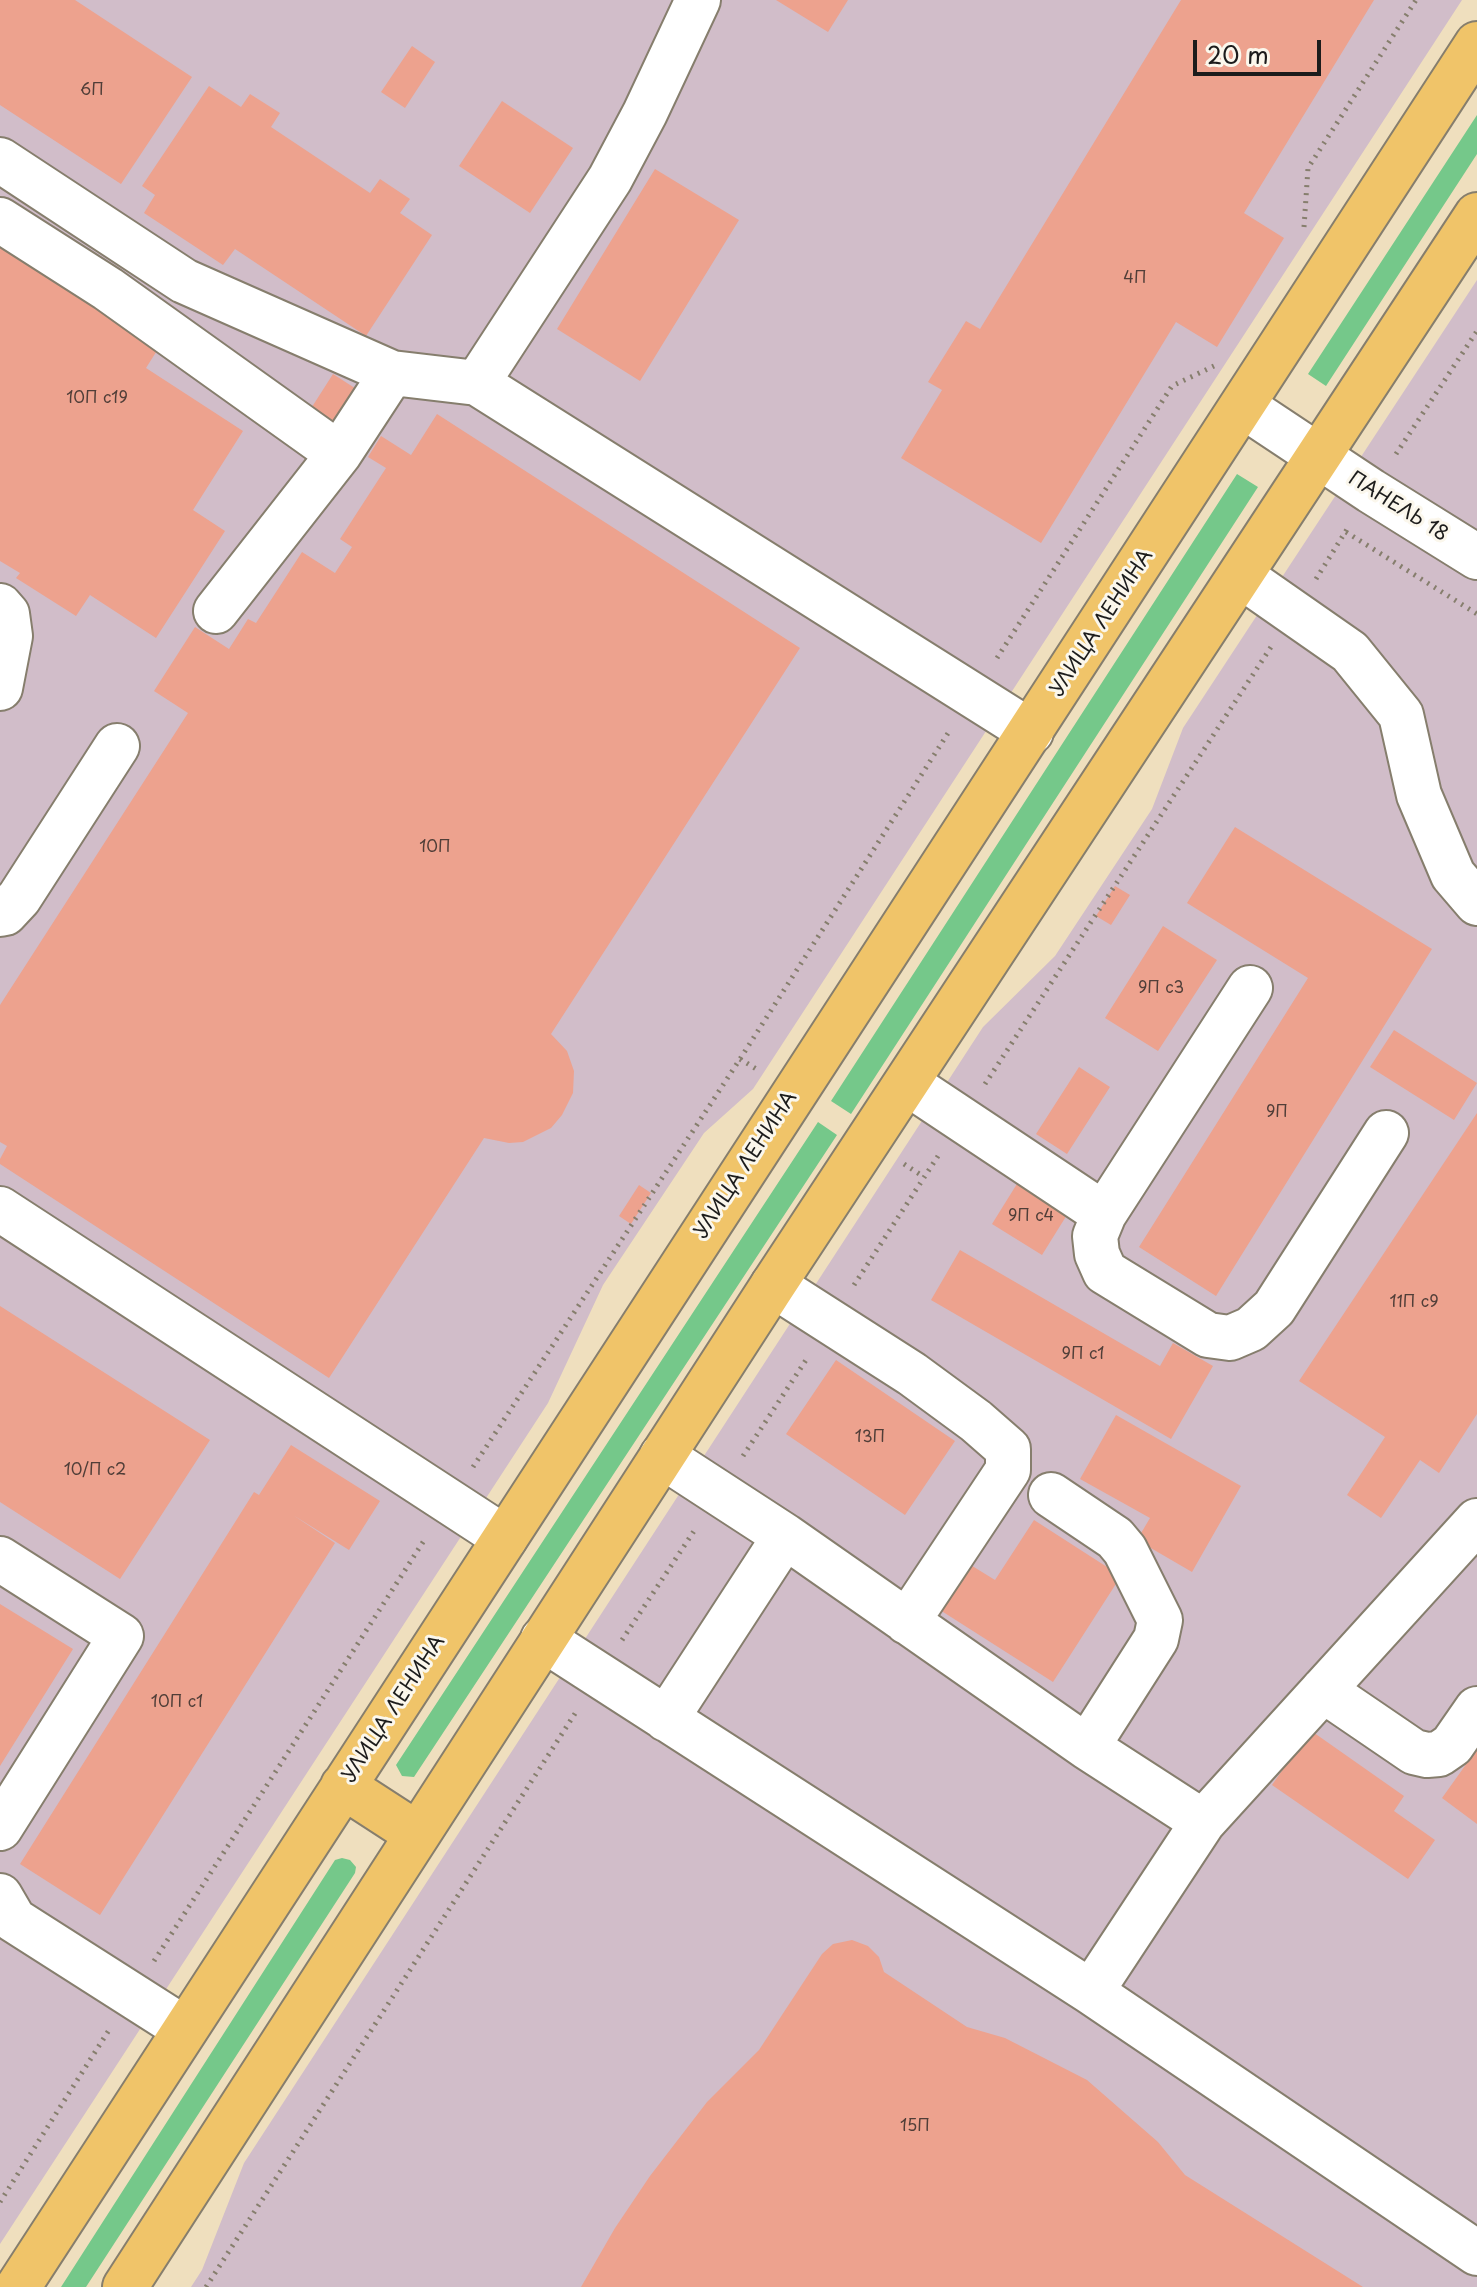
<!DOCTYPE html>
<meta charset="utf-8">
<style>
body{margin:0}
#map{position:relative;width:1477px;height:2287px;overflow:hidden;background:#efdfbe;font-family:"Playpen Sans",sans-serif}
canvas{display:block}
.scale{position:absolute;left:1193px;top:40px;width:128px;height:36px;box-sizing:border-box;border:4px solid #1c1c1c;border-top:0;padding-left:10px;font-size:24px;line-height:28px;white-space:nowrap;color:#1c1c1c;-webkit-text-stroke:6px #fbf7ec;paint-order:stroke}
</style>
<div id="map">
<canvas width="1477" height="2287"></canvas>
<div class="scale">20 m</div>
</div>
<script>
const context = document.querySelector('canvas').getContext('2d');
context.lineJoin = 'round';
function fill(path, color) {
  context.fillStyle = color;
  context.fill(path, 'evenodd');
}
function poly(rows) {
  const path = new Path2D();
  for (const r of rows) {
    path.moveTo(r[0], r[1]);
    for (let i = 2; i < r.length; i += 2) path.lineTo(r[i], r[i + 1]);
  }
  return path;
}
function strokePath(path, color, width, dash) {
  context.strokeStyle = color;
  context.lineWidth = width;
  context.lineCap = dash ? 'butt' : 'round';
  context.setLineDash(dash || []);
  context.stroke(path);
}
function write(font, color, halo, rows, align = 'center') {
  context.font = font + ' "Playpen Sans",sans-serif';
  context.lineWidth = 6;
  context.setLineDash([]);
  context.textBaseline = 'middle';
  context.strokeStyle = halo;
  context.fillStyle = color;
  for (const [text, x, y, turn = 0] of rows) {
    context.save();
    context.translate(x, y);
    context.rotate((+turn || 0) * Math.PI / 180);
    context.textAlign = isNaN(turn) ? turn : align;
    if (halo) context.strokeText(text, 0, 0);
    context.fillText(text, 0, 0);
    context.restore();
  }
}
const industrial = poly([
 [0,0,1462,0,753,1089,704,1133,603,1285,548,1403,0,2244],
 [1477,280,1477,2287,191,2287,202,2270,244,2163,983,1027,1055,956,1152,809,1183,728]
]);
const green = poly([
 [1477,115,1477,154,1326,386,1308,374],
 [1237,474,1258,487,851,1114,831,1101],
 [818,1122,837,1135,414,1777,402,1776,396,1765],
 [342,1858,350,1860,356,1867,355,1873,86,2287,61,2287,335,1860]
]);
const building = poly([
 [0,0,75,0,192,77,121,184,0,105],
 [776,0,848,0,828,32],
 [1181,0,1374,0,1244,213,1284,238,1217,347,1176,322,1041,543,901,458,942,390,928,382,966,321,980,329],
 [412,46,435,62,405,108,381,92],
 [209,86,241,107,250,94,280,113,271,127,370,193,380,179,410,199,400,213,432,235,366,336,235,249,223,265,144,213,155,195,142,186],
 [502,101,573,148,530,213,459,166],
 [655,169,739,220,640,381,557,329],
 [0,237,158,349,146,368,243,431,193,510,225,531,156,638,90,595,76,616,16,578,20,573,0,561],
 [333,374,361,392,338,428,310,410],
 [437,414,800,648,551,1034,567,1051,574,1071,573,1093,562,1115,551,1128,523,1142,509,1143,484,1138,329,1378,0,1164,0,1159,7,1146,0,1142,0,1005,188,713,154,691,195,627,229,649,248,619,256,623,302,552,335,573,352,547,340,539,386,468,368,457,381,436,411,455],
 [1235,827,1432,949,1216,1296,1139,1247,1308,978,1187,903],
 [1115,886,1130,895,1111,925,1096,916],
 [1163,926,1217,960,1158,1051,1105,1018],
 [1394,1030,1477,1083,1454,1120,1370,1067],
 [1079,1067,1110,1087,1067,1154,1036,1134],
 [1477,1113,1477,1414,1439,1473,1420,1460,1381,1518,1347,1495,1385,1437,1299,1381],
 [1020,1179,1070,1210,1042,1255,992,1224],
 [639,1185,651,1193,631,1224,619,1216],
 [960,1250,1160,1366,1173,1343,1213,1366,1171,1439,931,1300],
 [0,1306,210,1440,120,1579,0,1502],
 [836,1360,955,1441,905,1515,786,1434],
 [1116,1415,1241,1486,1192,1572,1137,1540,1150,1518,1080,1479],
 [291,1445,380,1501,349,1550,293,1515,335,1543,100,1915,20,1864,254,1492,259,1495],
 [1034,1520,1121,1576,1053,1682,940,1610,969,1564,995,1580],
 [0,1604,73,1649,0,1766],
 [1310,1730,1404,1796,1394,1811,1435,1840,1408,1879,1272,1785],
 [1477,1749,1477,1824,1442,1798],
 [852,1940,868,1946,879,1957,884,1972,967,2027,1005,2038,1087,2080,1158,2142,1185,2175,1363,2287,581,2287,615,2228,650,2176,707,2102,759,2050,822,1954,833,1944]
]);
const path = poly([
 [1304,227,1308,168,1416,0],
 [1396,454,1477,331],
 [1346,532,1477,614],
 [1316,579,1349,526],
 [997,658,1172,386,1214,366],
 [740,1059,758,1070],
 [985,1084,1271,647],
 [904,1164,924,1177],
 [854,1285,938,1156],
 [743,1456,808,1357],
 [473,1467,740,1059,950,730],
 [622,1640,696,1528],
 [154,1961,425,1539],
 [0,2202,109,2030],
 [206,2287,576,1712]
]);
const minor = poly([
 [0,160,184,281,392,373,477,383,1031,732],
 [0,220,108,289,339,454],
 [477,383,610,179,645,113,698,0],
 [1243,406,1371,491,1477,557],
 [1241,576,1350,652,1401,715,1419,795,1453,875,1477,903],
 [0,606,7,614,10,636,0,688],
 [216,611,339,454,392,373],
 [0,914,5,913,19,898,117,746],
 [907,1083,1104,1214,1250,988],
 [0,1209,505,1538],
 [1104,1214,1095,1236,1097,1254,1105,1272,1208,1335,1230,1338,1251,1329,1274,1308,1386,1133],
 [773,1285,912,1374,976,1421,1008,1449,1008,1470,907,1622],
 [662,1456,785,1536,1087,1747,1203,1822],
 [1051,1495,1115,1538,1125,1550,1160,1620,1156,1639,1087,1747],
 [0,1559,121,1636,0,1828],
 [543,1639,1091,1992,1477,2253],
 [1323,1690,1414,1752,1427,1755,1439,1754,1452,1745,1477,1709],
 [666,1719,785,1536],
 [0,1896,14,1920,185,2029],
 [1091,1992,1203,1822,1477,1521]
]);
const major = poly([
 [343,1786,417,1834],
 [18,2287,1477,44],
 [125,2287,773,1285,1477,215]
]);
const numberNames = [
 ["6П",92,91],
 ["4П",1135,279],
 ["10П с19",97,399],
 ["10П",435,848],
 ["9П с3",1161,989],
 ["9П",1277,1113],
 ["9П с4",1031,1217],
 ["11П с9",1414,1303],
 ["9П с1",1083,1355],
 ["13П",870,1438],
 ["10/П с2",95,1471],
 ["10П с1",177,1703],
 ["15П",915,2127]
];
const streetNames = [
 ["ПАНЕЛЬ 18",1398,507,32],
 ["УЛИЦА ЛЕНИНА",1102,623,-57],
 ["УЛИЦА ЛЕНИНА",746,1165,-57],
 ["УЛИЦА ЛЕНИНА",394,1709,-57]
];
fill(industrial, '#d1bdc9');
fill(green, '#75c88a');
fill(building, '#eda28e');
strokePath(minor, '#867e6d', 48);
strokePath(major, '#867e6d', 48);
strokePath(path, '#867e6d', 5, [2, 6]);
strokePath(minor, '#fff', 44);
strokePath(major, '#f0c469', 44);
write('16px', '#503e38', null, numberNames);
write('20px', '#1c1c1c', '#fbf7ec', streetNames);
</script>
